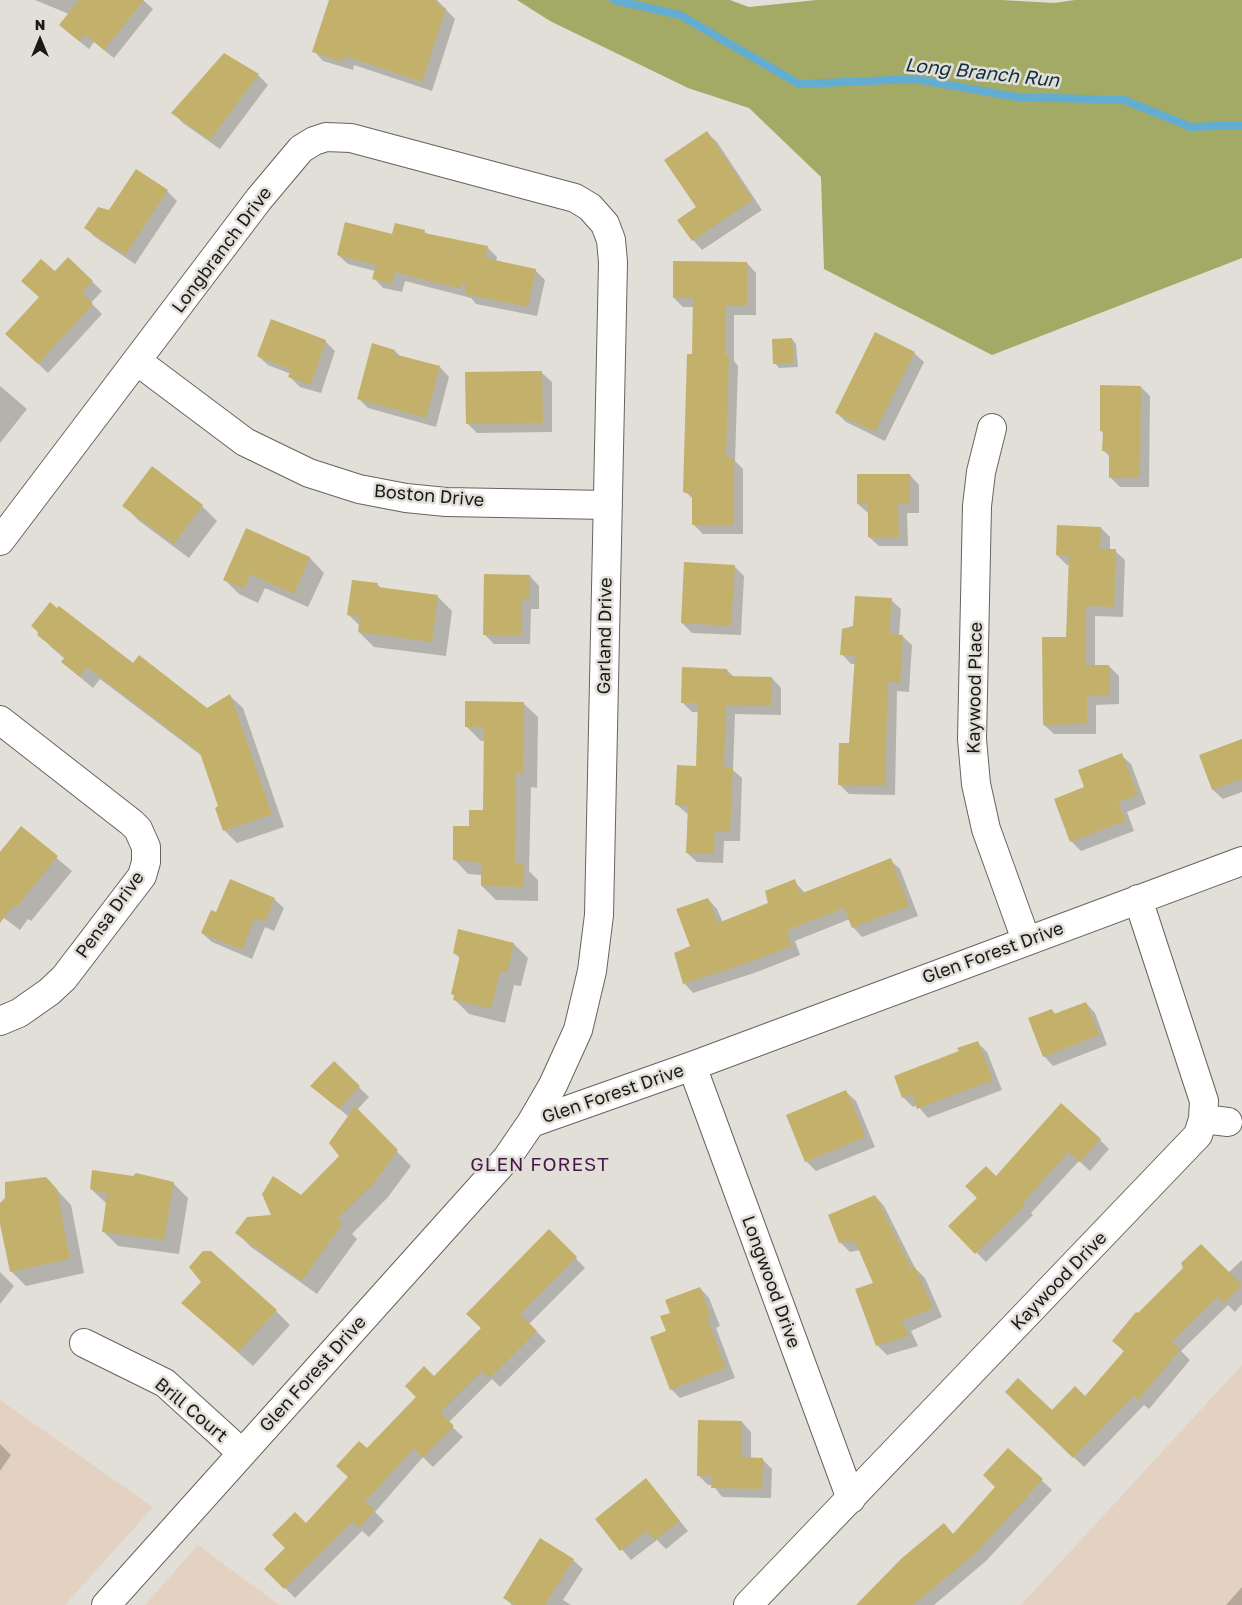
<!DOCTYPE html>
<style>
body{margin:0}
#map{position:relative;width:1242px;height:1605px;overflow:hidden;background:#e1dfd7;font-family:"Golos Text",sans-serif}
canvas{display:block}
.north{position:absolute;left:15px;top:15px;width:50px;height:50px;-webkit-text-stroke:4px #e1dfd7;paint-order:stroke;rotate:0deg;font-size:14px;font-weight:700;line-height:20px;text-align:center;color:#1a1916}
.north::after{content:'';display:block;margin:auto;width:18px;height:22px;background:#1a1916;clip-path:polygon(50% 0,100% 100%,50% 72%,0 100%)}
</style>
<div id="map">
<canvas width="1242" height="1605"></canvas>
<div class="north">N</div>
</div>
<script>
const context = document.querySelector('canvas').getContext('2d');
context.lineJoin = 'round';
function fill(path, color) {
  context.fillStyle = color;
  context.fill(path, 'evenodd');
}
function poly(rows) {
  const path = new Path2D();
  for (const r of rows) {
    path.moveTo(r[0], r[1]);
    for (let i = 2; i < r.length; i += 2) path.lineTo(r[i], r[i + 1]);
  }
  return path;
}
function strokePath(path, color, width, dash) {
  context.strokeStyle = color;
  context.lineWidth = width;
  context.lineCap = dash ? 'butt' : 'round';
  context.setLineDash(dash || []);
  context.stroke(path);
}
function write(font, color, halo, rows, align = 'center') {
  context.font = font + ' "Golos Text",sans-serif';
  context.lineWidth = 5;
  context.setLineDash([]);
  context.textBaseline = 'middle';
  context.strokeStyle = halo;
  context.fillStyle = color;
  for (const [text, x, y, turn = 0] of rows) {
    context.save();
    context.translate(x, y);
    context.rotate((+turn || 0) * Math.PI / 180);
    context.textAlign = isNaN(turn) ? turn : align;
    if (halo) context.strokeText(text, 0, 0);
    context.fillText(text, 0, 0);
    context.restore();
  }
}
const commercial = poly([
 [1242,1365,1242,1605,1021,1605],
 [0,1400,153,1507,65,1605,0,1605],
 [198,1545,279,1605,145,1605]
]);
const forest = poly([
 [517,0,730,0,749,7,817,0,1001,0,1054,3,1075,0,1242,0,1242,258,992,355,824,269,821,177,749,108,688,88,550,21]
]);
const shadow = poly([
 [35,0,143,0,153,9,114,58,94,42,89,49,70,34,61,25,69,14],
 [330,0,437,0,455,19,432,91,354,65,353,70,323,61,314,51],
 [224,55,258,75,268,85,220,149,183,123,173,113],
 [707,133,717,142,762,210,702,250,693,240],
 [137,171,167,191,177,201,135,264,95,237,86,228,110,211],
 [424,231,428,235,487,247,497,257,496,262,535,270,545,280,537,316,476,304,471,298,405,281,402,292,383,288,374,278,375,271,348,264,338,255,393,235],
 [68,259,102,291,91,303,102,314,48,373,16,343,55,272],
 [747,263,756,273,756,315,734,315,734,361,738,366,735,461,743,469,743,534,703,534,694,525,694,500,685,491,694,355,694,307,683,307,674,298],
 [792,339,796,344,798,367,779,368,775,363],
 [325,341,335,351,321,393,300,387,290,377,291,374,268,365,258,356],
 [373,345,395,351,401,357,440,367,449,377,436,427,368,408,358,398],
 [914,353,924,362,885,441,846,422,837,413],
 [542,373,552,382,552,432,477,433,467,423],
 [0,386,27,409,0,443],
 [1141,387,1150,396,1149,487,1120,487,1110,477,1110,457,1104,451,1104,434,1101,431],
 [152,468,202,506,217,521,189,558,138,520,124,505],
 [910,475,919,485,919,513,907,513,908,546,879,546,869,537,868,513,858,504],
 [1101,528,1110,537,1110,550,1115,551,1125,560,1123,617,1095,616,1095,666,1109,666,1119,676,1119,704,1096,705,1096,734,1054,734,1044,725,1067,638,1070,565,1067,565,1057,555],
 [247,530,310,558,324,573,308,607,265,588,258,603,239,594,224,579],
 [734,566,744,576,741,635,692,633,682,623],
 [530,576,539,586,539,609,531,609,530,644,494,644,484,634],
 [377,584,382,589,438,597,452,611,446,656,374,647,359,632,360,626,348,614],
 [891,600,901,609,899,636,902,636,912,645,909,692,897,691,895,795,849,794,839,784,851,745,856,664,851,664,842,654,854,627],
 [32,626,134,665,207,710,230,696,243,708,284,827,237,843,224,830,220,807,202,756,100,679,93,688,62,662,65,659,51,647],
 [727,670,734,677,772,678,781,688,781,715,735,714,733,770,742,778,740,841,724,841,723,863,697,862,687,853,689,815,677,805,697,767,699,712,692,712,682,702],
 [523,703,538,717,537,788,531,787,529,871,538,880,538,901,496,900,482,886,482,875,468,874,454,859,470,827,484,811,485,741,481,741,466,726],
 [1242,740,1242,792,1223,799,1213,790,1201,755],
 [1121,755,1131,764,1146,804,1127,812,1134,831,1081,851,1072,842,1056,800,1086,788],
 [21,828,72,871,31,921,28,919,20,930,0,915,0,854],
 [890,860,900,869,918,916,862,937,853,927,850,919,795,941,800,955,757,972,693,993,684,983,691,947,708,899,717,909,723,923,769,904,794,881,805,893],
 [274,899,284,908,274,931,265,927,252,959,212,942,202,933,217,914],
 [459,930,514,944,528,958,521,986,514,985,505,1023,469,1014,454,999,455,996,452,993,461,959,454,953],
 [1086,1003,1095,1013,1107,1045,1053,1066,1044,1056,1052,1010,1056,1015],
 [977,1042,987,1052,1002,1090,928,1118,917,1105,913,1107,903,1097,960,1052],
 [334,1063,369,1097,357,1110,411,1166,388,1197,352,1234,357,1239,317,1294,251,1247,236,1232,273,1216,301,1196,341,1156,349,1117,312,1086],
 [846,1092,856,1101,875,1147,816,1171,806,1161],
 [1100,1140,1109,1149,1090,1171,1079,1161,1031,1213,1033,1215,986,1262,950,1226,996,1178],
 [46,1178,71,1205,84,1273,26,1286,11,1271,0,1215],
 [173,1183,188,1198,179,1254,118,1246,104,1232,107,1204,91,1189],
 [875,1196,884,1206,915,1268,925,1278,942,1317,911,1331,918,1346,887,1355,877,1345,875,1283,860,1250,850,1252,840,1242],
 [549,1230,585,1268,529,1324,546,1341,500,1387,492,1379,448,1423,463,1437,433,1467,423,1457,375,1512,384,1521,369,1537,362,1531,295,1598,266,1569,349,1477,367,1449,482,1328],
 [1242,1260,1242,1304,1235,1312,1228,1305,1181,1351,1190,1360,1149,1409,1144,1405,1084,1467,1007,1392,1052,1412,1085,1398,1125,1352,1114,1341,1138,1315,1228,1273],
 [0,1272,14,1286,0,1304],
 [700,1288,709,1298,720,1326,716,1328,735,1378,680,1398,671,1389,672,1314],
 [183,1303,276,1311,290,1325,253,1366],
 [742,1422,751,1432,751,1459,762,1459,772,1469,771,1498,722,1497,713,1485,708,1485,698,1475],
 [0,1444,11,1455,0,1471],
 [1008,1449,1052,1490,986,1561,934,1605,858,1605,954,1535,997,1487],
 [646,1480,688,1531,666,1549,657,1540,631,1560,596,1519],
 [573,1560,583,1569,563,1600,571,1605,512,1605,505,1598],
 [1242,1587,1242,1605,1226,1605]
]);
const stream = poly([
 [614,0,680,15,799,84,915,79,1016,97,1124,100,1191,127,1242,125]
]);
const building = poly([
 [79,0,144,0,104,50,85,34,79,41,59,25],
 [329,0,436,0,439,6,446,8,422,82,345,56,343,62,312,52],
 [224,53,259,74,210,140,171,113],
 [707,131,753,200,692,241,677,220,696,207,664,160],
 [136,169,168,190,125,255,84,228,98,207,109,210],
 [345,222,392,234,395,223,425,230,424,233,488,246,485,258,536,269,528,307,465,294,465,284,462,284,461,289,395,272,392,284,372,279,376,265,337,255],
 [68,257,93,281,82,293,93,304,38,364,5,334,39,297,21,281,41,259,55,271],
 [673,261,747,262,747,306,725,306,725,355,729,355,726,458,734,458,734,525,692,525,692,495,683,492,687,354,692,354,693,298,673,298],
 [271,319,326,340,311,385,288,377,291,370,257,356],
 [875,332,915,352,875,432,835,413],
 [792,338,794,363,773,364,772,339],
 [372,343,395,350,394,354,440,366,426,418,357,399],
 [542,371,543,423,466,424,465,372],
 [1100,385,1141,386,1140,478,1109,478,1109,451,1102,451,1103,431,1100,431],
 [152,466,203,505,174,544,122,506],
 [857,474,910,474,910,504,898,504,899,537,868,537,868,504,857,504],
 [1057,525,1101,527,1100,549,1116,549,1114,607,1086,606,1086,665,1109,665,1110,695,1087,696,1087,724,1043,725,1042,637,1066,637,1069,556,1056,555],
 [246,528,310,557,294,594,250,574,244,589,223,580],
 [684,562,735,565,731,626,681,623],
 [484,574,530,575,530,600,522,600,521,635,483,635],
 [352,580,378,583,378,587,438,595,432,642,358,632,360,617,347,615],
 [855,596,892,598,889,634,903,635,900,683,888,682,885,786,838,785,839,743,849,743,855,656,840,655,842,629,853,626],
 [50,602,57,608,59,606,133,663,139,655,207,708,230,694,272,814,223,831,215,808,218,806,200,753,87,667,80,677,61,662,65,657,37,635,39,632,31,626],
 [682,667,727,669,727,676,772,677,771,706,726,705,724,767,733,768,730,832,715,832,714,854,686,853,688,806,675,805,677,765,696,766,698,703,681,703],
 [465,701,524,702,523,774,516,773,515,864,524,864,524,887,481,886,481,863,453,860,453,826,469,826,469,810,483,810,484,727,465,727],
 [1242,739,1242,779,1212,790,1199,755],
 [1122,753,1138,795,1118,802,1126,821,1070,842,1054,799,1084,787,1078,770],
 [21,826,58,856,16,908,13,906,0,923,0,852],
 [891,858,909,906,852,928,844,908,786,931,792,946,747,963,683,984,674,953,690,946,676,909,708,898,718,923,768,903,765,891,795,879,800,894],
 [230,879,275,898,265,922,255,918,242,950,201,933,211,910,216,912],
 [458,929,514,943,507,973,500,971,491,1009,453,1000,454,995,451,994,460,955,453,953],
 [1086,1002,1099,1035,1043,1057,1028,1018,1052,1009,1054,1014],
 [978,1041,993,1080,917,1109,912,1094,902,1098,894,1076,959,1051,957,1048],
 [334,1061,360,1086,339,1109,310,1086],
 [846,1090,866,1137,805,1162,786,1115],
 [1061,1103,1101,1139,1080,1162,1068,1152,1023,1203,1025,1205,975,1254,948,1226,977,1198,965,1186,986,1166,996,1176],
 [355,1106,398,1150,374,1183,337,1219,343,1223,302,1281,235,1233,247,1217,271,1215,262,1194,273,1176,301,1195,339,1156,329,1143],
 [92,1170,133,1176,136,1173,174,1182,164,1240,102,1232,107,1194,90,1189],
 [46,1177,57,1189,70,1259,10,1272,0,1224,0,1203,5,1198,5,1182],
 [875,1195,911,1268,915,1267,933,1308,902,1321,909,1336,876,1346,855,1289,873,1283,855,1241,839,1243,828,1215],
 [549,1229,577,1257,520,1314,537,1331,490,1378,482,1371,440,1412,454,1426,423,1458,413,1449,365,1502,375,1510,359,1528,352,1522,284,1589,264,1569,285,1548,272,1535,295,1512,306,1523,348,1477,336,1466,359,1441,367,1448,416,1397,405,1386,424,1366,434,1376,481,1328,466,1314],
 [1201,1244,1242,1285,1224,1303,1218,1297,1172,1342,1181,1349,1138,1400,1134,1396,1073,1458,1005,1392,1018,1378,1052,1410,1075,1386,1085,1396,1124,1351,1112,1341,1136,1312,1138,1313,1183,1268,1181,1263],
 [203,1251,211,1251,277,1310,238,1352,181,1303,201,1282,189,1267],
 [700,1287,711,1316,707,1318,726,1368,670,1390,650,1337,666,1331,660,1316,670,1313,665,1300],
 [698,1420,742,1421,742,1457,763,1458,762,1489,711,1488,712,1476,697,1476],
 [1008,1448,1043,1479,977,1552,913,1605,856,1605,902,1558,944,1523,953,1534,995,1487,983,1475],
 [646,1478,680,1521,655,1540,647,1531,620,1551,595,1519],
 [540,1538,574,1559,545,1605,515,1605,503,1598]
]);
const minor = poly([
 [137,361,245,442,309,473,359,489,406,498,446,502,608,505],
 [992,428,981,472,977,506,972,739,976,784,986,829,1026,940],
 [0,541,259,199,301,149,314,141,326,137,351,138,575,198,590,207,605,224,611,240,613,262,599,915,592,971,578,1030,553,1085,531,1123],
 [0,720,132,823,138,829,146,847,146,862,142,876,64,978,49,992,19,1013,0,1021],
 [692,1066,851,1499],
 [1203,1119,1228,1122],
 [84,1343,165,1383,242,1453],
 [106,1605,507,1158,531,1123,692,1066,1242,861],
 [748,1605,1198,1135,1203,1119,1204,1101,1138,899]
]);
const streetNames = [
 ["Longbranch Drive",222,250,-53],
 ["Boston Drive",429,496,5],
 ["Garland Drive",605,636,-89],
 ["Kaywood Place",975,688,-89],
 ["Pensa Drive",110,915,-54],
 ["Glen Forest Drive",993,953,-20],
 ["Glen Forest Drive",613,1094,-19],
 ["Kaywood Drive",1059,1281,-46],
 ["Longwood Drive",771,1282,70],
 ["Glen Forest Drive",313,1374,-48],
 ["Brill Court",191,1410,40]
];
const waterNames = [
 ["Long Branch Run",982,73,6]
];
const neighbourhoodNames = [
 ["GLEN FOREST",540,1165]
];
fill(commercial, '#e3d2c1');
fill(forest, '#a3aa65');
fill(shadow, '#0003');
strokePath(stream, '#64add2', 8);
fill(building, '#c3b06b');
strokePath(minor, '#66645d', 30);
strokePath(minor, '#fff', 28);
write('18px', '#1a1916', '#e1dfd7', streetNames);
write('italic 19px', '#0c2e3e', '#e1dfd7', waterNames);
context.letterSpacing = '1px';
write('19px', '#451749', '#e1dfd7', neighbourhoodNames);
context.letterSpacing = '0px';
</script>
